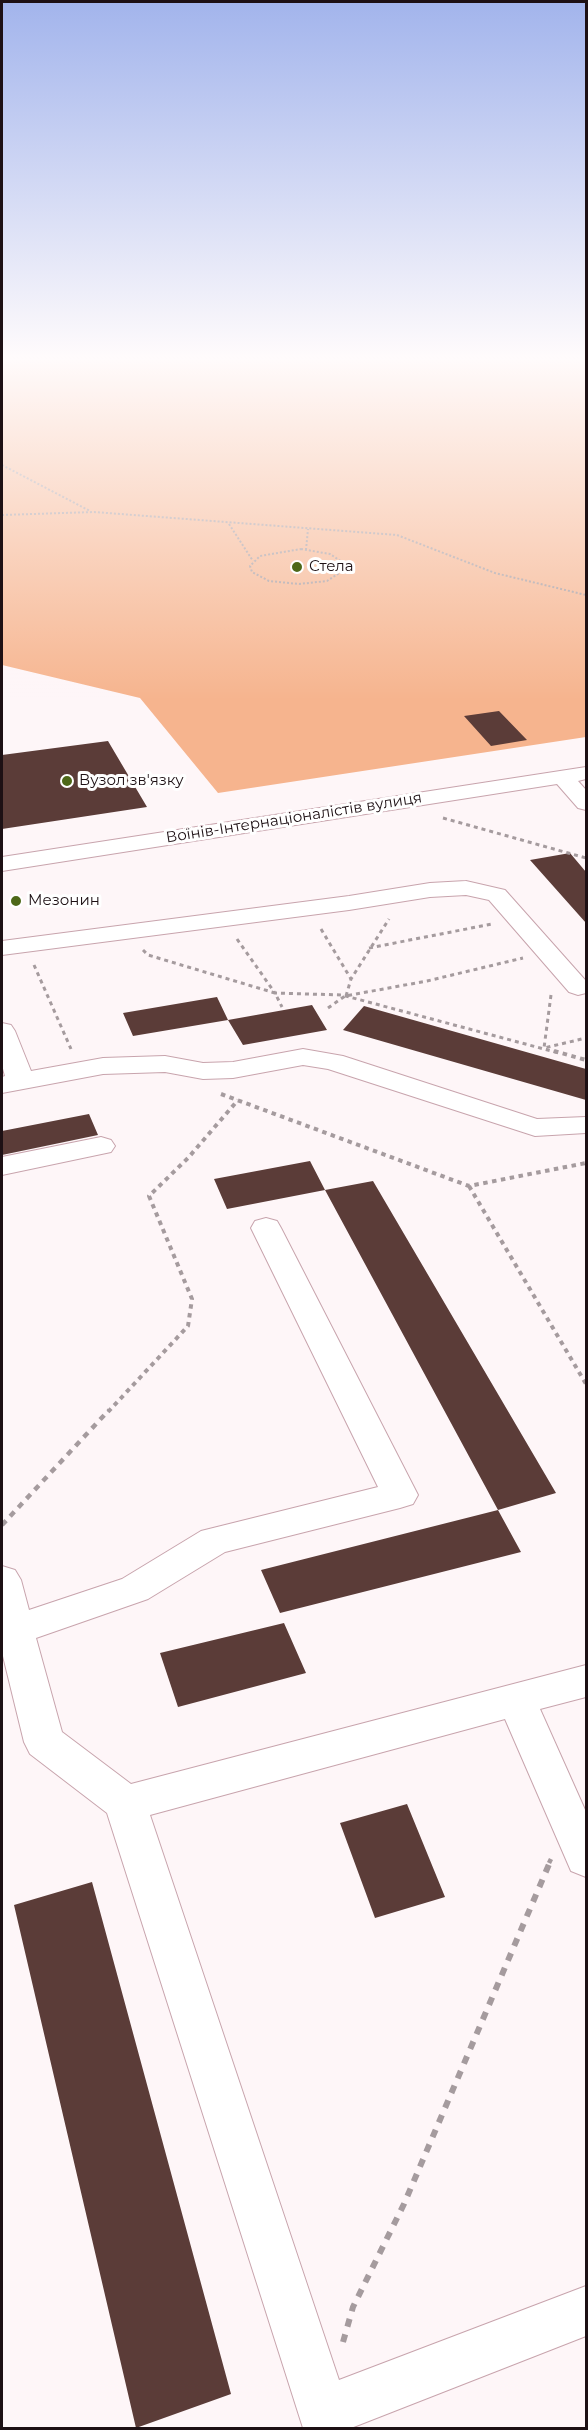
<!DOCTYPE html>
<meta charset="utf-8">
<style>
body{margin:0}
#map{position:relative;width:588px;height:2430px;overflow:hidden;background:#fef6f8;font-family:Montserrat,sans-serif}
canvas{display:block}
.frame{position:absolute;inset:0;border:3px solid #1d1014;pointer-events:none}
</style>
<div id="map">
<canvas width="588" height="2430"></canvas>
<div class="frame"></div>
</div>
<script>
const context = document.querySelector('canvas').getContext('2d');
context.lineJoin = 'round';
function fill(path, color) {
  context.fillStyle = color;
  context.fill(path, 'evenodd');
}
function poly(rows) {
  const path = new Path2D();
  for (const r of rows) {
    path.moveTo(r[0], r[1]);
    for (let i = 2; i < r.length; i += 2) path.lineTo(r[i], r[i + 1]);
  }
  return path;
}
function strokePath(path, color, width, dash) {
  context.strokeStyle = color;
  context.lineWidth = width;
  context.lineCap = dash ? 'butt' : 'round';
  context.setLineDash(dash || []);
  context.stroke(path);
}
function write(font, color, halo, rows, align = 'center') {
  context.font = font + ' Montserrat,sans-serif';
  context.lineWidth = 6;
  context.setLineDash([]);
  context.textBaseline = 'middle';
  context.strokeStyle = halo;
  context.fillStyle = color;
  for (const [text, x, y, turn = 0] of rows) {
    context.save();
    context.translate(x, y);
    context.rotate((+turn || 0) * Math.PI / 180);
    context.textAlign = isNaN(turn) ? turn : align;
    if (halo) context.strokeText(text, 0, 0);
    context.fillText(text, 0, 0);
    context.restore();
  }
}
const forest = poly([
 [2,360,586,360,586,737,218,793,140,698,2,665]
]);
const building = poly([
 [499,711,527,740,491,746,464,716],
 [108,741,147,807,2,829,2,755],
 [570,853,586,872,586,923,530,860],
 [217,997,228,1020,133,1036,123,1013],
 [312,1005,327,1030,243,1045,228,1020],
 [364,1006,586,1069,586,1100,343,1030],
 [89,1114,98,1135,2,1155,2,1131],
 [310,1161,325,1190,227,1209,214,1179],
 [373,1181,556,1493,498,1510,325,1190],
 [498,1510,521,1552,280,1613,261,1570],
 [284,1623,306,1673,178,1707,160,1653],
 [407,1804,445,1897,375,1918,340,1823],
 [92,1882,231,2394,136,2428,14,1905]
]);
const pathFar4 = poly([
 [2,465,90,511],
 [2,515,94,512,397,535,495,573,586,595],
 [229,524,253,561],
 [301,549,330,554,345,564,344,570,327,581,299,584,269,581,252,572,250,566,260,556,301,549],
 [306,550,308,529]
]);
const pathFar3 = poly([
 [443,818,586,858],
 [321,929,351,979],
 [237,939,275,993,342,995,559,1053],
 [369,948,492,924],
 [143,950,148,955,275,993,282,1007],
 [34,965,71,1049],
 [551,995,544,1048,586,1038],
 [346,996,351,979,389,919],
 [328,1008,345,996,427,981,523,958]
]);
const pathFar2 = poly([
 [554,1051,586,1060],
 [221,1094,469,1186,586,1163],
 [469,1186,586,1384],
 [108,1412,188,1326,192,1299,149,1196,188,1158,238,1100]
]);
const pathFar1 = poly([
 [2,1525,109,1410],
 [549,1863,551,1859]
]);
const path = poly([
 [343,2342,353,2307,404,2204,550,1862]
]);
const minor = poly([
 [586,767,586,779,578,781,586,790,586,810,578,808,557,784,2,871,2,857,586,767],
 [466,881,505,890,586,981,586,993,578,995,569,992,489,900,466,895,430,897,349,910,2,955,2,941,349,896,430,883,466,881],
 [2,1023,11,1025,15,1031,31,1071,103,1058,165,1056,203,1063,233,1062,303,1049,343,1056,537,1119,586,1117,586,1133,535,1136,328,1069,303,1065,233,1078,203,1079,165,1072,103,1074,2,1093,2,1077,5,1076,2,1065,2,1023],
 [101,1137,111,1140,115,1146,111,1152,2,1175,2,1157,101,1137],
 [266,1218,277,1221,281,1228,418,1495,413,1504,400,1508,225,1552,148,1599,36,1638,62,1732,131,1784,586,1665,586,1697,540,1709,586,1812,586,1877,571,1871,505,1719,150,1815,339,2380,586,2286,586,2336,351,2428,303,2428,107,1813,30,1754,24,1742,2,1652,2,1566,15,1570,21,1580,29,1610,122,1579,201,1531,378,1487,251,1228,255,1221,266,1218]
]);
const markers = [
 [297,567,6,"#4e6819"],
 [67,781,6,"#4e6819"],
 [16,901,6,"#4e6819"]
];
const farPoinames = [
 ["Стела",309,567],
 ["Вузол зв'язку",79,781],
 ["Мезонин",28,901]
];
const farStreetnames = [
 ["Воїнів-Інтернаціоналістів вулиця",294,818,-9]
];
fill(forest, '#f6b48e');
fill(building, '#5b3c38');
strokePath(minor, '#c8a4ad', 2);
strokePath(pathFar4, '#a59b9e', 2, [2, 2]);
strokePath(pathFar3, '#a59b9e', 3, [4, 4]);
strokePath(pathFar2, '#a59b9e', 4, [4.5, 4.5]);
strokePath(pathFar1, '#a59b9e', 4.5, [6, 6]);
strokePath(path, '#a59b9e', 6, [8, 8]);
fill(minor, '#fff');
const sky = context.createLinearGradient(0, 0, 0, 700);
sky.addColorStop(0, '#a2b4ec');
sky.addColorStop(0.51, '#fffbfc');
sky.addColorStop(1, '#fffbfc00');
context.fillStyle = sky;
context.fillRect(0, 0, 588, 700);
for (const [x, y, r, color] of markers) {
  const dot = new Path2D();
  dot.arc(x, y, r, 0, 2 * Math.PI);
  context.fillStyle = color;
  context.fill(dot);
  strokePath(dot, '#fff', 2);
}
write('15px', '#1d1014', '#fff', farPoinames, 'left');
write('15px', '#1d1014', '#fff', farStreetnames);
</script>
